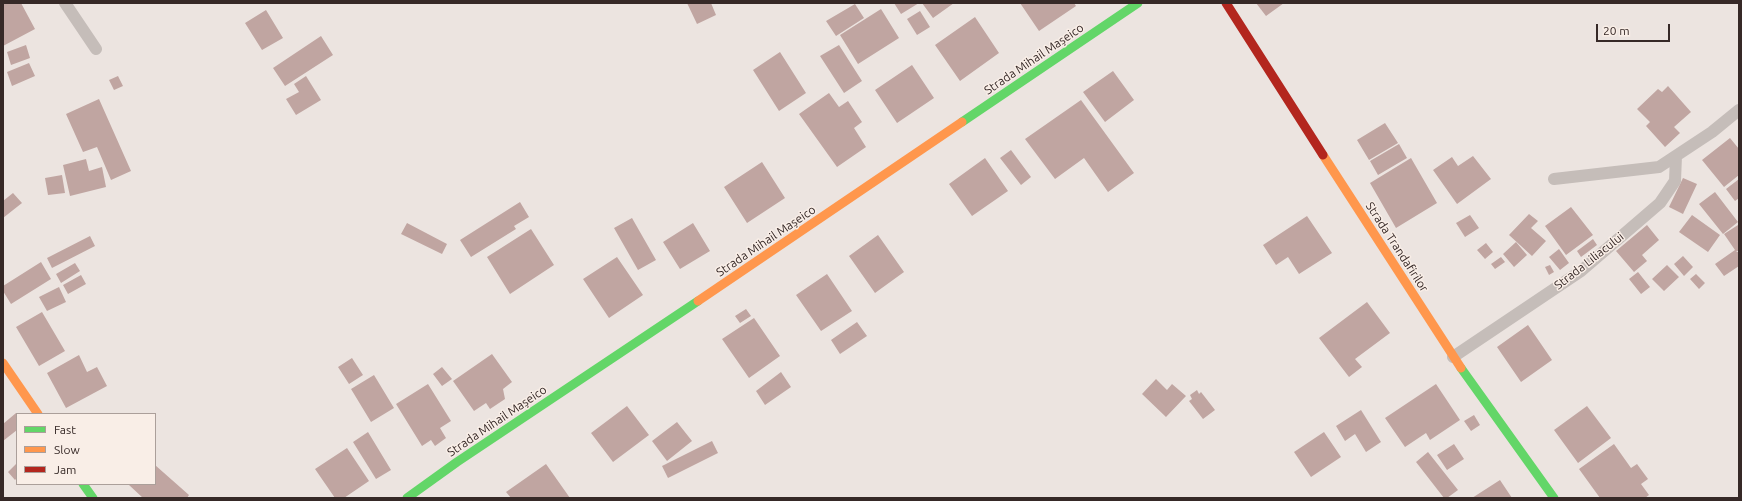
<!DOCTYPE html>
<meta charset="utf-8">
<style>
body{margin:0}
#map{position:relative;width:1742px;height:501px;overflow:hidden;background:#ece4e0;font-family:Ubuntu,sans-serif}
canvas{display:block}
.frame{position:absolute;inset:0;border:4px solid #362927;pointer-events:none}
.legend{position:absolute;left:16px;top:413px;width:140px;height:72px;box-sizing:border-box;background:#f9eee7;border:1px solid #ab9f9a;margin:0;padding:5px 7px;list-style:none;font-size:12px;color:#362927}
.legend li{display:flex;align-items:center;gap:8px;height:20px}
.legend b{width:20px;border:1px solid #ab9f9a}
.scale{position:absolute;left:1596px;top:24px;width:74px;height:18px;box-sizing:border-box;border:2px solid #362927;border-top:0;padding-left:5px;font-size:12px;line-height:14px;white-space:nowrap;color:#362927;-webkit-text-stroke:3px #f9eee7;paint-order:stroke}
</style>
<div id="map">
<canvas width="1742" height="501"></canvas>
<div class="frame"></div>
<ul class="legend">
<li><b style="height:5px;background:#63d668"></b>Fast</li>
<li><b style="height:5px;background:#ff974d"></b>Slow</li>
<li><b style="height:5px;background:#b3261e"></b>Jam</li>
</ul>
<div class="scale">20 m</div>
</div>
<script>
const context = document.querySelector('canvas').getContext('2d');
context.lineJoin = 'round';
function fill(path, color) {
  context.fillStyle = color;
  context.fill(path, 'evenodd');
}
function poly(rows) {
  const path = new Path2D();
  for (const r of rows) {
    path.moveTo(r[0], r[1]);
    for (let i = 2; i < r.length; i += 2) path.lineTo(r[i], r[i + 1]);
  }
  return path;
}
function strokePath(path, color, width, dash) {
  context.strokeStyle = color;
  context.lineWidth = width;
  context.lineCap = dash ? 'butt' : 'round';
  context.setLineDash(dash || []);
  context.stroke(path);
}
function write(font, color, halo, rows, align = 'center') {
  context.font = font + ' Ubuntu,sans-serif';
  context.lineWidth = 3;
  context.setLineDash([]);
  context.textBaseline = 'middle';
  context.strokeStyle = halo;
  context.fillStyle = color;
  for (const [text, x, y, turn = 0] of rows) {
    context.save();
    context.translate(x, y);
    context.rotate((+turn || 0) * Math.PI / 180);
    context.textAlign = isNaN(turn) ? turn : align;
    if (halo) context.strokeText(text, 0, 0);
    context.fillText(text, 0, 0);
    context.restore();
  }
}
const building = poly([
 [3,3,21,3,35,29,3,46],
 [687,3,711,3,716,15,697,24],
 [894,3,919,3,901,14],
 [922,3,954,3,933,18],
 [1020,3,1074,3,1076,6,1039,31],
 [1256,3,1284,3,1266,16],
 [855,4,864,18,836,36,826,21],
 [881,9,899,38,858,64,840,35],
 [266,10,283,38,262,50,245,23],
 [920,11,930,27,917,35,907,19],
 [975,17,999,53,960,81,935,45],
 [321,36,333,55,285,86,273,68],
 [26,45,30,58,11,65,7,52],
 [839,45,862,81,844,93,820,56],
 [780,52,806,93,779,111,753,70],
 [29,63,35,76,12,86,7,72],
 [912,65,934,98,897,123,875,90],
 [1113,71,1134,100,1105,122,1083,92],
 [118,76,123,86,114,90,109,80],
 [306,76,321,100,296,115,286,99,299,92,294,84],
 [1668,86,1691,112,1674,127,1680,133,1665,147,1646,126,1650,122,1637,109,1658,89,1662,92],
 [829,93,839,107,848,101,862,122,854,128,866,147,837,167,799,114],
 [99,99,131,171,111,180,97,147,83,152,66,114],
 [1081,100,1134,173,1108,192,1084,158,1055,179,1025,139],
 [1385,123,1398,143,1369,160,1357,140],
 [1730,138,1739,149,1739,175,1724,187,1702,160],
 [1399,144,1407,158,1378,175,1370,161],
 [1011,150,1031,177,1021,185,1000,158],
 [1473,156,1491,179,1457,204,1433,170,1452,157,1458,166],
 [985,158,1008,191,972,216,949,184],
 [1411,158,1437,203,1396,228,1370,183],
 [86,159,89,171,102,167,106,187,70,196,63,165],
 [762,162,785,198,747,223,724,187],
 [62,175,65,193,48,195,45,178],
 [1683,178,1697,184,1683,214,1669,207],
 [1739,179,1739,198,1735,201,1726,189],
 [1715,192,1738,222,1723,234,1699,204],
 [13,193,22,203,3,218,3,201],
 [520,202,529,217,514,226,516,229,471,257,460,240],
 [1571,207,1593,235,1566,255,1545,226],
 [1529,214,1538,221,1531,228,1546,241,1532,256,1509,235],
 [1470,215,1479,228,1465,237,1456,223],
 [1692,215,1720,235,1708,252,1679,232],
 [1307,216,1332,253,1299,274,1288,257,1276,265,1263,245],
 [632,218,656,260,638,270,614,228],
 [407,223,447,244,442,254,401,234],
 [693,223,710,251,680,269,663,242],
 [1647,225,1659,240,1642,255,1647,261,1634,272,1616,251],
 [1738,225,1739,250,1736,252,1739,252,1739,266,1724,276,1715,264,1735,250,1724,234],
 [531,229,554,265,510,294,487,257],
 [878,235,904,272,875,293,849,256],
 [90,236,95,246,52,268,47,258],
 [1593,239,1597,245,1581,257,1577,251],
 [1516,242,1527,255,1514,267,1503,254],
 [1486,243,1493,252,1485,259,1477,250],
 [1559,249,1569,263,1560,270,1549,257],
 [1683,256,1693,267,1684,276,1674,264],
 [617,257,643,295,609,318,583,279],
 [1501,257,1505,262,1495,269,1491,264],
 [41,262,51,279,11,304,3,291,3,286],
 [75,263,80,271,61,283,56,274],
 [1550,265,1554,272,1549,275,1545,267],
 [1667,265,1679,277,1664,291,1652,279],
 [1638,272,1650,287,1641,294,1629,279],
 [827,274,852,311,821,331,796,295],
 [1696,274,1705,283,1699,289,1690,279],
 [81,275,86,284,68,294,63,285],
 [59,287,66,302,47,311,39,297],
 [1367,302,1390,333,1355,359,1362,367,1349,377,1319,338],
 [746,309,751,316,740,323,735,316],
 [42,312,65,351,39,366,16,327],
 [754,318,780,356,749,378,722,339],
 [857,322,867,336,840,354,831,340],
 [1528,325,1552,360,1521,382,1497,347],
 [492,354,512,382,503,389,505,399,490,409,486,403,474,411,453,381],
 [79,355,87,372,97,367,107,386,66,408,47,373],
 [352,358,363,375,349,384,338,367],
 [442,367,452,379,442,386,433,374],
 [781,372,791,387,765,405,756,391],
 [374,375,394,408,371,422,351,389],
 [1156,379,1167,390,1172,384,1186,396,1166,417,1142,394],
 [428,384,451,421,440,428,446,438,435,446,431,440,422,446,396,404],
 [1436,384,1460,420,1430,440,1426,433,1405,447,1385,418],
 [1197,390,1199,394,1201,392,1215,410,1203,419,1189,401,1192,399,1190,395],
 [627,406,649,435,613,462,591,433],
 [1587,406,1611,438,1578,463,1554,430],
 [1361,410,1381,442,1366,452,1355,434,1345,441,1336,426],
 [16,413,17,430,3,441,3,424],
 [1474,415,1480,425,1471,431,1464,421],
 [677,422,692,441,667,461,652,441],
 [368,432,391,470,376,479,353,442],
 [1324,432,1341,457,1311,477,1294,452],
 [712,441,718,453,668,478,662,466],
 [1454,444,1464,459,1447,470,1437,455],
 [1614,444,1631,468,1637,464,1648,479,1641,484,1649,495,1645,498,1600,498,1579,469],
 [347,448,369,481,344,498,335,498,315,469],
 [1428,452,1458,490,1447,498,1444,498,1416,462],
 [17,463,17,478,15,480,8,472],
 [546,464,570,498,511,498,506,492],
 [155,465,189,495,187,498,143,498,129,485,131,484,155,484],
 [1500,480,1512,498,1472,498]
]);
const lane = poly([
 [65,3,96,49],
 [1554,179,1659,167,1712,132,1739,110],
 [1453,357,1581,271,1660,203,1675,181,1676,156]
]);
const fast = poly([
 [962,122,1138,3],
 [1461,368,1554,498],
 [83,484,93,498],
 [407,498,457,462,698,301]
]);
const slow = poly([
 [1323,155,1461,368],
 [698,301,962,122],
 [3,363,38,414]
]);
const jam = poly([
 [1226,3,1323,155]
]);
const streetNames = [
 ["Strada Mihail Mașeico",1034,59,-34],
 ["Strada Mihail Mașeico",766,241,-34],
 ["Strada Trandafirilor",1397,247,57],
 ["Strada Liliacului",1589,261,-38],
 ["Strada Mihail Mașeico",497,421,-34]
];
fill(building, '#c0a5a1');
strokePath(lane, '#c5bdb9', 12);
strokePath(fast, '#63d668', 9);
strokePath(slow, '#ff974d', 9);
strokePath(jam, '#b3261e', 9);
write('12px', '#362927', '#f9eee7', streetNames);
</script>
